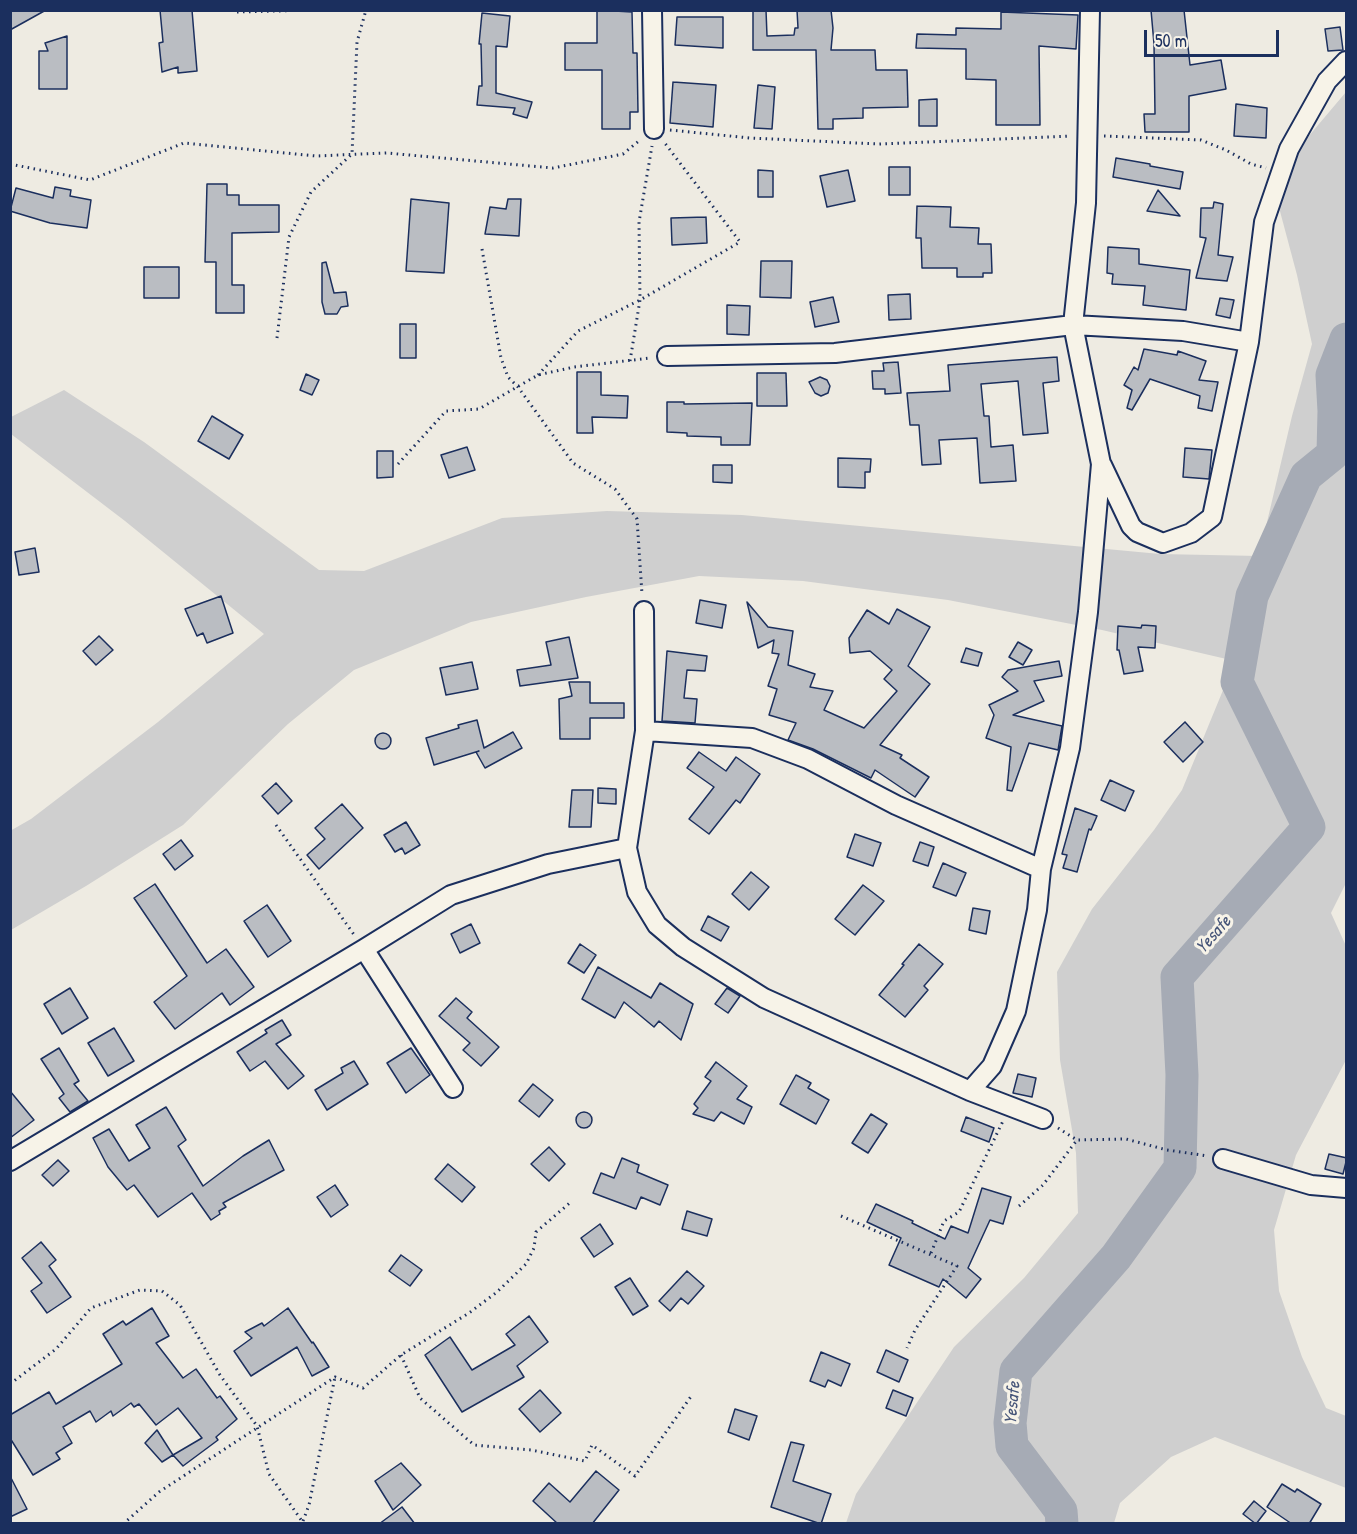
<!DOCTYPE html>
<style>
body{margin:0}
#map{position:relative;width:1357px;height:1534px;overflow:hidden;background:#eeebe2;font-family:"Patrick Hand",sans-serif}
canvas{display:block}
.frame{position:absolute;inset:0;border:12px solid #1b2f5e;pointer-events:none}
.scale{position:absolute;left:1144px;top:30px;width:135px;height:27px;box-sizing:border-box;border:3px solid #1b2f5e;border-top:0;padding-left:8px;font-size:18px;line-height:21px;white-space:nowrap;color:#1b2f5e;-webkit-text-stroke:4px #f7f3e8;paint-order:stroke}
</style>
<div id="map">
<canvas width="1357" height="1534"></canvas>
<div class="frame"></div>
<div class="scale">50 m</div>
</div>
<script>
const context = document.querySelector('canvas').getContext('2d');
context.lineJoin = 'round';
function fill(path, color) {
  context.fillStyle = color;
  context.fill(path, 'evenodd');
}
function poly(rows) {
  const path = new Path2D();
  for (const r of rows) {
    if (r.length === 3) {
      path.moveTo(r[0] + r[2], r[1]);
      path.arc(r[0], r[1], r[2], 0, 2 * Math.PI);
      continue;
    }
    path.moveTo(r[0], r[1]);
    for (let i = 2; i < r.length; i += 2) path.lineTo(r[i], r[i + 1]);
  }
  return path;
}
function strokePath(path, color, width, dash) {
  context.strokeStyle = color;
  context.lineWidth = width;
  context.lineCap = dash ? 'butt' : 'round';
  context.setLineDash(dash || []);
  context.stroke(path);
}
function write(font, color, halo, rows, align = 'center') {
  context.font = font + ' "Patrick Hand",sans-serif';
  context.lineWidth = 6;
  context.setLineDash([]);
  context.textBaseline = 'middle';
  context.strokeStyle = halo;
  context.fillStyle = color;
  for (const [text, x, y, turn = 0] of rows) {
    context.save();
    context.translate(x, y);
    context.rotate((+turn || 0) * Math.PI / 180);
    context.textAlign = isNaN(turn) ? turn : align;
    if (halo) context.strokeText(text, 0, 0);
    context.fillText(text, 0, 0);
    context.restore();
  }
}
const green = poly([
 [1346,92,1346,883,1331,913,1346,946,1346,1060,1296,1155,1274,1230,1279,1291,1302,1357,1326,1408,1346,1416,1346,1488,1215,1437,1171,1457,1120,1503,1114,1523,846,1523,856,1494,954,1347,1024,1278,1078,1213,1076,1153,1060,1060,1057,972,1092,909,1154,830,1182,790,1235,661,1102,630,948,600,803,581,699,576,586,597,471,622,354,670,288,724,183,825,86,886,11,930,10,831,31,819,158,722,264,634,125,521,11,434,11,417,64,390,144,442,319,570,364,571,502,518,607,511,742,515,1160,554,1259,556,1292,416,1312,344,1297,275,1277,200,1286,163]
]);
const river = poly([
 [1062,1524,1061,1511,1012,1446,1010,1423,1016,1371,1116,1257,1180,1168,1182,1075,1177,977,1309,827,1237,682,1252,596,1306,476,1333,454,1334,411,1332,375,1346,339]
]);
const building = poly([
 [10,10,46,10,10,30,10,10],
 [160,10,192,10,197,71,178,73,178,67,162,72,159,43,163,42,160,10],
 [597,10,632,12,633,53,637,53,638,112,630,112,630,129,602,129,602,70,565,70,565,43,597,43,597,10],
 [753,10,766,10,767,36,794,35,795,28,798,28,797,10,831,10,833,28,831,50,875,50,876,70,907,70,908,107,863,108,863,118,833,119,833,129,818,129,816,50,753,50,753,10],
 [1151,10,1184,10,1190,65,1221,60,1226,89,1189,96,1189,132,1145,132,1144,114,1155,114,1154,44,1151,10],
 [1001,12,1078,15,1076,49,1039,46,1040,125,996,125,996,80,966,79,966,49,916,48,917,34,956,35,956,28,1001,29,1001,12],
 [482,13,510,16,507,47,496,46,496,93,532,102,527,118,513,114,515,108,477,105,479,86,482,86,481,44,479,44,482,13],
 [677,17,723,17,723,48,675,45,677,17],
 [1340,27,1343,50,1328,51,1325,29,1340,27],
 [67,36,67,89,39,89,39,51,48,51,45,43,67,36],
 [673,82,716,85,713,127,670,123,673,82],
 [758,85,775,87,772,129,754,128,758,85],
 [937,99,937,126,919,126,919,100,937,99],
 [1236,104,1267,108,1266,138,1234,136,1236,104],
 [1116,158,1150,164,1150,166,1183,172,1180,189,1113,177,1116,158],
 [889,167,910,167,910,195,889,195,889,167],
 [758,170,773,171,773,197,758,197,758,170],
 [848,170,855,201,827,207,820,176,848,170],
 [207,184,227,184,227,195,239,195,239,205,279,205,279,232,232,233,232,285,244,285,244,313,216,313,216,262,205,262,207,184],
 [55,187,71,190,70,196,91,200,87,228,50,223,10,211,16,188,53,198,55,187],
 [1158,190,1180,216,1147,211,1158,190],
 [411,199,449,203,444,273,406,271,411,199],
 [508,199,521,199,519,236,485,234,490,207,506,209,508,199],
 [1214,202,1223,204,1218,255,1233,257,1227,281,1196,278,1206,238,1200,237,1201,208,1213,208,1214,202],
 [917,206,951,207,950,227,979,228,978,244,991,244,992,273,983,273,983,277,957,277,957,268,922,268,921,238,916,238,917,206],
 [706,217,707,243,672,245,671,218,706,217],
 [1108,247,1139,249,1139,264,1190,270,1186,310,1143,305,1145,286,1112,284,1113,274,1107,273,1108,247],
 [761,261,792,261,791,298,760,297,761,261],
 [326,262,334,293,346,292,348,306,341,307,337,314,325,314,322,302,322,263,326,262],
 [144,267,179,267,179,298,144,298,144,267],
 [910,294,911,319,889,320,888,295,910,294],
 [833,297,839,322,815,327,810,302,833,297],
 [1220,298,1234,300,1230,318,1216,315,1220,298],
 [727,305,750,306,749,335,727,334,727,305],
 [400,324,416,324,416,358,400,358,400,324],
 [1144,349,1177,355,1178,351,1206,361,1199,380,1218,382,1212,411,1198,408,1200,396,1150,379,1132,410,1127,408,1132,390,1124,385,1134,367,1138,370,1144,349],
 [1057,357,1059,381,1043,383,1048,433,1023,435,1018,381,981,384,984,416,989,416,991,447,1013,445,1016,481,980,483,977,438,939,440,941,464,922,465,919,425,910,425,907,393,950,391,948,365,1057,357],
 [898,362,901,393,885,394,885,389,873,389,872,371,884,371,883,363,898,362],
 [577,372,601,372,601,395,628,396,627,418,592,417,593,433,577,433,577,372],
 [757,373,786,373,787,406,757,406,757,373],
 [306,374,319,380,312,395,300,390,306,374],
 [820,377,827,380,830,386,828,393,821,396,815,393,809,382,820,377],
 [667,402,684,402,684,404,752,403,750,445,721,445,721,437,687,436,687,433,667,432,667,402],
 [212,416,243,435,229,459,198,441,212,416],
 [467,447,475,470,449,478,441,455,467,447],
 [1185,448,1212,450,1209,479,1183,477,1185,448],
 [377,451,393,451,393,477,377,478,377,451],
 [838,458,871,459,870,472,865,472,865,488,838,487,838,458],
 [713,465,732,465,732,483,713,482,713,465],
 [35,548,39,572,19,575,15,552,35,548],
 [221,596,233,633,207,643,203,633,197,636,185,609,221,596],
 [700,600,726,605,722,628,696,623,700,600],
 [747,602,768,627,793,631,788,665,815,674,810,687,833,691,824,710,864,728,897,691,884,679,892,670,870,651,850,653,849,638,867,610,889,624,897,609,930,627,908,666,930,684,880,745,902,755,900,758,929,777,915,797,875,770,871,778,813,749,788,740,796,723,769,715,777,689,768,686,779,654,772,653,774,640,758,648,747,602],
 [1142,625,1156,626,1155,648,1138,647,1143,671,1124,674,1119,650,1117,650,1118,626,1141,628,1142,625],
 [99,636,113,650,96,665,83,651,99,636],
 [569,637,578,678,520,686,517,670,551,665,546,642,569,637],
 [1018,642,1032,650,1023,665,1009,657,1018,642],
 [966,648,982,653,978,666,961,662,966,648],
 [667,651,707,656,705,671,687,670,684,698,697,699,695,723,662,721,667,651],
 [1059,661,1062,676,1034,681,1044,701,1013,715,1062,726,1058,750,1029,743,1012,791,1007,790,1011,747,986,738,994,715,989,705,1018,691,1002,677,1008,670,1059,661],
 [472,662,478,689,446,695,440,668,472,662],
 [569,682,590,682,590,703,624,703,624,718,590,718,590,739,560,739,559,699,572,696,569,682],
 [477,720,484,748,513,732,522,748,485,768,476,752,479,751,434,765,426,738,459,728,458,725,477,720],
 [1185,722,1203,742,1183,762,1164,742,1185,722],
 [383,741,8],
 [699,752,726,771,736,757,760,774,740,803,736,800,709,834,689,819,714,787,687,768,699,752],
 [1110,780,1134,791,1125,811,1101,800,1110,780],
 [276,783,292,801,278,814,262,796,276,783],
 [598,788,616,789,616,804,598,803,598,788],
 [572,790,593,790,591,827,569,827,572,790],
 [342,804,363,828,319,869,307,855,325,839,315,828,342,804],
 [1075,808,1097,816,1091,830,1089,829,1077,872,1063,868,1067,855,1062,854,1075,808],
 [406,822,420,845,405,854,402,848,395,852,384,835,406,822],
 [855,834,881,843,873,866,847,857,855,834],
 [181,840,193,856,175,870,163,854,181,840],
 [920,842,934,847,928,866,913,861,920,842],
 [943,863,966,873,956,896,933,887,943,863],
 [751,872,769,887,749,910,732,894,751,872],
 [155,884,207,963,226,949,254,987,230,1005,222,993,175,1029,154,1002,187,976,134,898,155,884],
 [863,885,884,901,855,935,835,919,863,885],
 [267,905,291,941,268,957,244,921,267,905],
 [973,908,990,911,986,934,969,930,973,908],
 [708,916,729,927,721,941,701,930,708,916],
 [471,924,480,943,460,953,451,934,471,924],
 [580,944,596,955,584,973,568,963,580,944],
 [919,944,943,964,924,986,928,990,905,1017,879,995,904,965,902,964,919,944],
 [598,967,651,998,660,983,693,1004,681,1040,659,1021,654,1027,624,1002,615,1018,582,999,598,967],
 [70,988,88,1018,62,1034,44,1004,70,988],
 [727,988,740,996,728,1013,715,1004,727,988],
 [456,998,472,1012,467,1018,499,1047,481,1066,463,1050,470,1043,439,1016,456,998],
 [282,1020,291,1035,276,1044,304,1076,288,1089,265,1061,250,1071,237,1052,267,1033,265,1030,282,1020],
 [114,1028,134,1061,108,1076,88,1043,114,1028],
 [59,1048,79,1081,74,1084,88,1101,70,1112,59,1098,64,1094,41,1059,59,1048],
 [411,1048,430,1075,406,1093,387,1063,411,1048],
 [354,1061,368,1084,327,1110,315,1090,343,1073,341,1068,354,1061],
 [716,1062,747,1086,737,1099,752,1107,744,1124,721,1112,714,1121,693,1114,698,1108,694,1104,711,1081,705,1077,716,1062],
 [1018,1074,1036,1078,1032,1097,1013,1093,1018,1074],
 [796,1075,811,1083,808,1088,829,1100,816,1124,780,1104,796,1075],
 [533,1084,553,1100,539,1117,519,1101,533,1084],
 [10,1091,34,1120,10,1138,10,1091],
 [166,1107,186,1140,178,1146,203,1186,243,1156,269,1140,284,1170,223,1203,226,1207,219,1211,220,1214,211,1220,192,1193,158,1217,134,1185,127,1190,108,1167,93,1138,109,1129,129,1161,150,1148,136,1125,166,1107],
 [584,1120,8],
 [871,1114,887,1124,868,1153,852,1143,871,1114],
 [966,1117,994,1128,989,1142,961,1131,966,1117],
 [549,1147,565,1164,549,1181,531,1164,549,1147],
 [1329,1154,1347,1158,1343,1174,1325,1169,1329,1154],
 [622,1158,639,1165,637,1172,668,1185,660,1205,641,1197,636,1209,593,1193,601,1173,614,1178,622,1158],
 [58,1160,69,1171,53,1186,42,1175,58,1160],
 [448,1164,475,1187,462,1202,435,1179,448,1164],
 [335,1185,348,1205,331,1217,317,1197,335,1185],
 [982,1188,1011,1197,1003,1224,990,1220,968,1268,981,1279,966,1298,943,1279,939,1287,889,1265,901,1238,867,1222,876,1204,913,1221,912,1223,945,1239,951,1226,968,1233,982,1188],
 [687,1211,712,1219,707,1236,682,1229,687,1211],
 [600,1224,613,1244,594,1257,581,1238,600,1224],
 [41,1242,56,1260,49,1266,71,1297,47,1313,31,1291,42,1283,22,1258,41,1242],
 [401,1255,422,1270,410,1286,389,1271,401,1255],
 [687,1271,704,1286,688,1304,681,1298,670,1311,659,1301,687,1271],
 [630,1278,648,1306,633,1315,615,1287,630,1278],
 [152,1308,169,1336,156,1343,183,1378,196,1369,217,1398,220,1396,237,1419,216,1437,218,1440,183,1466,173,1455,202,1438,178,1408,156,1425,139,1404,134,1407,131,1403,113,1416,111,1411,96,1422,90,1411,63,1427,72,1443,56,1453,60,1459,33,1475,10,1438,10,1415,49,1392,56,1404,122,1364,103,1334,123,1321,126,1325,152,1308],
 [288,1308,312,1343,313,1342,329,1367,312,1376,297,1347,251,1376,234,1351,252,1338,245,1332,262,1323,264,1326,288,1308],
 [529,1316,548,1342,517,1366,524,1377,462,1412,425,1355,450,1337,472,1370,515,1345,506,1334,529,1316],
 [886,1350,908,1360,899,1382,877,1372,886,1350],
 [821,1352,850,1364,841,1386,828,1380,825,1387,810,1381,821,1352],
 [540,1390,561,1413,540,1432,519,1409,540,1390],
 [893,1390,913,1398,906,1416,886,1408,893,1390],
 [735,1409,757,1416,749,1440,728,1432,735,1409],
 [157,1430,173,1455,162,1462,145,1443,157,1430],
 [791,1442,804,1445,793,1481,831,1494,821,1524,771,1507,791,1442],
 [401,1463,421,1485,393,1510,375,1481,401,1463],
 [596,1471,619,1490,592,1524,558,1524,533,1501,549,1483,570,1502,596,1471],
 [10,1476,27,1509,10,1517,10,1476],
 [1282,1484,1295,1492,1297,1489,1321,1504,1309,1524,1292,1524,1267,1507,1282,1484],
 [1254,1501,1266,1511,1256,1524,1243,1514,1254,1501],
 [402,1507,415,1524,379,1524,402,1507]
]);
const path = poly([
 [237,12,315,10],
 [670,130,750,138,878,144,1071,136],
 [1104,136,1201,140,1226,150,1251,164,1266,168],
 [10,164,90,180,184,143,316,156,387,153,553,168,623,154,640,140],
 [482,249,501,358,508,377,518,387,573,463,615,489,637,519,642,594],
 [277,338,289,237,311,192,352,154,357,42,366,10],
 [630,361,640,300,639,222,652,146],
 [538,375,578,331,640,300,740,242,664,142],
 [398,464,446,411,479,409,538,375,574,367,650,358],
 [276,825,355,936],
 [1058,1128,1077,1140,1126,1139,1167,1150,1208,1156],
 [1019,1206,1043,1185,1077,1140],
 [841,1216,957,1266,915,1330,907,1348],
 [931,1253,944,1221,959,1212,1003,1121],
 [401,1355,420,1398,474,1445,531,1450,585,1461,592,1445,635,1476,692,1395],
 [10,1384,56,1349,91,1308,140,1290,162,1291,180,1305,220,1375,257,1426,269,1474,304,1524],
 [303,1521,309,1505,335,1377],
 [123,1524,159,1492,335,1377,363,1388,401,1355,469,1313,497,1292,526,1264,534,1248,536,1232,572,1201]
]);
const street = poly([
 [652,10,654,129],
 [667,356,835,353,1073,325,1183,331,1249,342],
 [1102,465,1131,526,1137,532,1163,543,1191,533,1212,517,1249,342,1264,222,1289,149,1327,81,1346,61],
 [644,611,645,731,627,848,637,892,657,925,683,947,764,998,970,1091,1043,1119],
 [645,731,752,738,808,759,896,805,1041,869],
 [364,949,453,1088],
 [970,1091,992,1066,1016,1011,1037,910,1041,869,1070,748,1088,612,1101,464,1073,325,1086,203,1090,10],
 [1223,1159,1311,1185,1346,1188],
 [10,1161,364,949,451,895,548,864,627,848]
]);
const waterNames = [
 ["Yesafe",1214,935,-49],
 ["Yesafe",1013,1403,-85]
];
fill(green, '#cfcfcf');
strokePath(river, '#a6abb5', 33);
fill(building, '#babdc2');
strokePath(building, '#1b2f5e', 1.5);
strokePath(street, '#1b2f5e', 22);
strokePath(path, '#1b2f5e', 3, [1.5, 4.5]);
strokePath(street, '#f7f3e8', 18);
write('italic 18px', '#455478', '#f7f3e8', waterNames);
</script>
